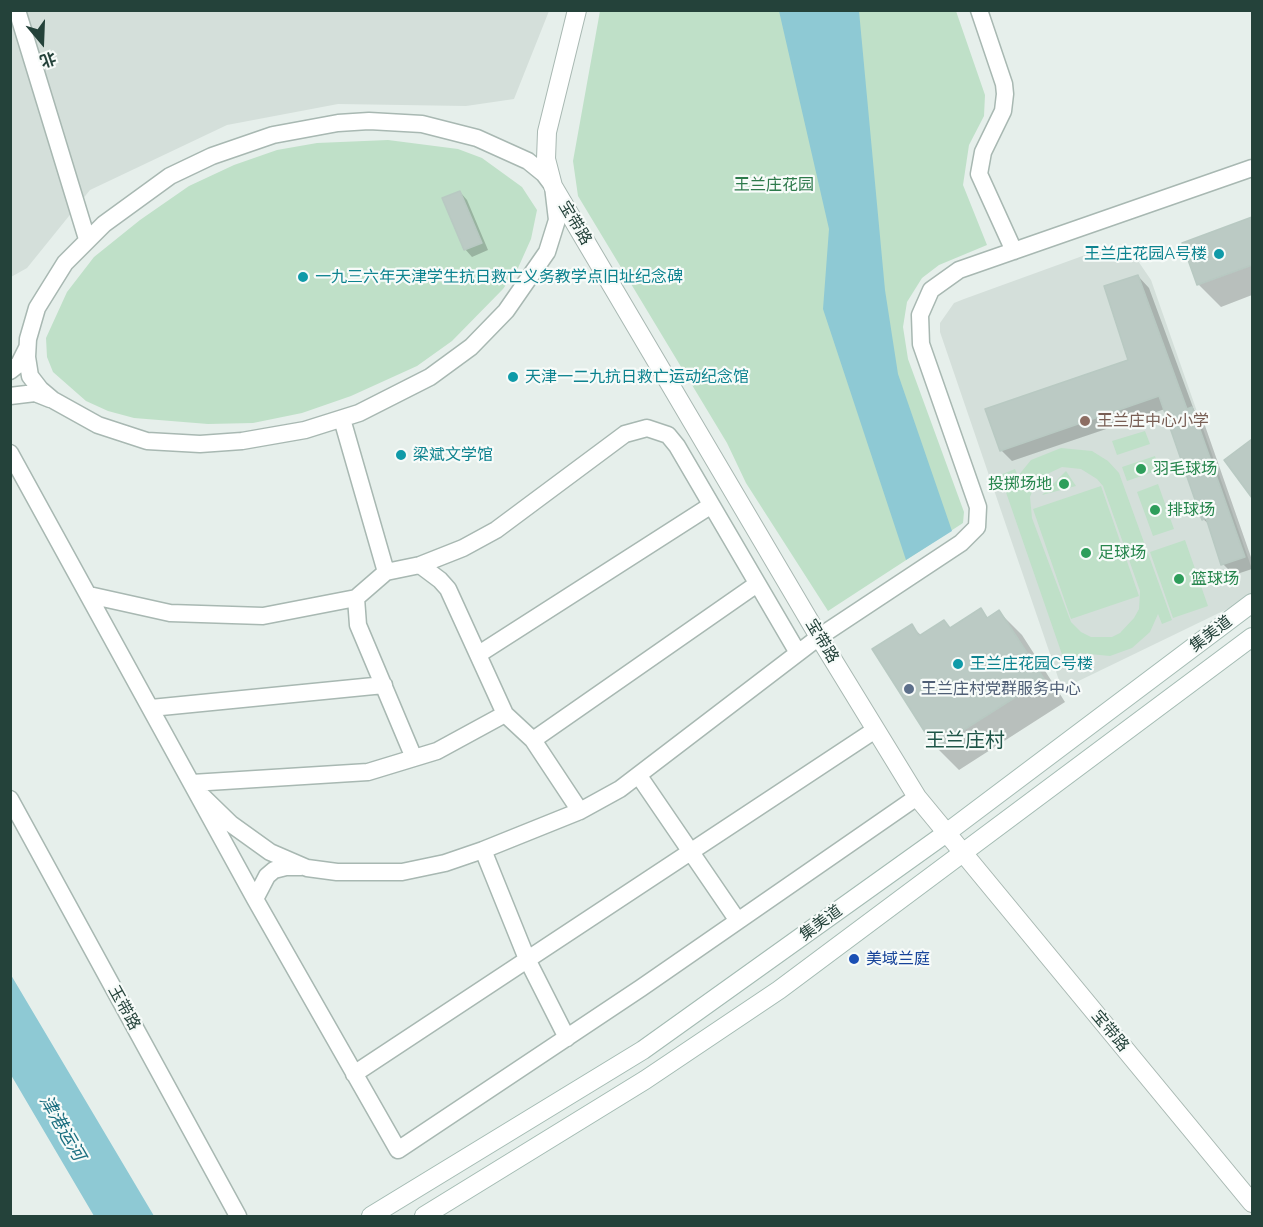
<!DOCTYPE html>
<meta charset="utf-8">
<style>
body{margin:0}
#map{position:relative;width:1263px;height:1227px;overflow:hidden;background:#e6efeb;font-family:Raleway,"Noto Sans SC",sans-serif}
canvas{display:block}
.frame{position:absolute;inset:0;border:12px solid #24423a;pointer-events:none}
.north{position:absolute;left:12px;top:12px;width:60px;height:60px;-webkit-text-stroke:4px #f7fbf9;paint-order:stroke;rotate:161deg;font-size:16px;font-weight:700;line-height:24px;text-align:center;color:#24423a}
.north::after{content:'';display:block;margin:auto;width:21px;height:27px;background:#24423a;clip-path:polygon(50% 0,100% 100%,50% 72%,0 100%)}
</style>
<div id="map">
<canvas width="1263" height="1227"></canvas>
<div class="frame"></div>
<div class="north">北</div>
</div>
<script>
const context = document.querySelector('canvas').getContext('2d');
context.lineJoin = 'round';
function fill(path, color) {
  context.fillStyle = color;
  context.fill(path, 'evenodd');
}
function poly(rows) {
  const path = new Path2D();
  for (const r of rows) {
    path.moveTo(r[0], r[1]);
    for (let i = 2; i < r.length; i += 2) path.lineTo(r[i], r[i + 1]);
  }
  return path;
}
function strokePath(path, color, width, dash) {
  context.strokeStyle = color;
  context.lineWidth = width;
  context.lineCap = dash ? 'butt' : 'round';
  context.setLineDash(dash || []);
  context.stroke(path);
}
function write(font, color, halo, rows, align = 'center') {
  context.font = font + ' Raleway,"Noto Sans SC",sans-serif';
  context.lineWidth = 4.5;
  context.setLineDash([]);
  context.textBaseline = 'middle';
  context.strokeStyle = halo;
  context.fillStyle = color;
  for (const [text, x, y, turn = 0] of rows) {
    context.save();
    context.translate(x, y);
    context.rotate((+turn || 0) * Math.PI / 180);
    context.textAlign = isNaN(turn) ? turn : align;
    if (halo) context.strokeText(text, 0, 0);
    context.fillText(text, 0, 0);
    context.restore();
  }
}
const built = poly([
 [11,11,549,11,514,99,466,106,338,104,227,125,90,190,27,268,11,277],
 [1099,250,1125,252,1136,258,1151,280,1252,569,1252,597,1062,689,940,332,940,323,954,303,964,299]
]);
const green = poly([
 [600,11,956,11,985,95,984,116,969,145,963,185,987,245,939,265,922,278,907,302,903,327,908,359,964,512,963,523,828,611,746,483,727,443,578,196,573,161],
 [388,140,458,149,482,158,522,187,537,210,531,239,518,268,503,289,452,341,417,366,351,396,302,413,253,423,208,424,134,418,108,411,86,401,53,372,47,357,46,338,67,292,94,257,140,220,189,186,234,165,277,150,317,143],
 [1145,431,1150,444,1117,455,1112,441],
 [1061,448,1092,451,1108,461,1119,473,1172,620,1162,624,1158,614,1150,632,1132,648,1110,656,1079,653,1082,661,1066,666,1000,475,1015,469,1018,476,1031,460],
 [1062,467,1081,469,1097,479,1103,486,1140,591,1139,609,1134,618,1120,633,1112,637,1091,637,1081,632,1071,622,1032,518,1030,497,1033,489,1043,476],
 [1155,456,1159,470,1127,481,1122,467],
 [1066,471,1076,486,1042,495],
 [1158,484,1174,529,1153,536,1137,492],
 [1101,486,1139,596,1071,619,1033,509],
 [1185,540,1208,606,1173,618,1150,552]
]);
const water = poly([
 [779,11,859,11,885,290,898,374,952,531,906,560,823,309,829,229],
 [11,975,138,1189,154,1216,94,1216,11,1075]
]);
const shadow = poly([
 [460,192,467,200,488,250,472,257,465,249],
 [1252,219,1252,295,1221,307,1198,284,1184,244],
 [1138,276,1149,288,1194,410,1203,420,1252,560,1252,569,1234,575,1223,564,1210,525,1203,519,1165,409,1012,461,1001,450,1130,360],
 [1252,441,1252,495,1226,460],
 [981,610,989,619,999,612,1022,635,1065,702,959,770,936,747,911,626,922,636,944,622,951,629]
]);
const building = poly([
 [460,191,482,243,464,250,442,198,460,191],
 [1252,217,1252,265,1197,285,1182,243,1252,217],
 [1138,275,1187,409,1192,407,1245,557,1221,565,1206,518,1202,520,1159,396,1000,451,985,409,1128,360,1104,286,1138,275],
 [1252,439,1252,498,1224,460,1252,439],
 [981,608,987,618,999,610,1044,679,935,748,872,649,912,624,919,636,944,620,950,628,981,608]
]);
const minor = poly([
 [17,10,87,239],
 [979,10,1004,84,1005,94,1003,111,983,152,979,174,1014,251],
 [369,121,422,124,477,138,528,161,544,174,553,186,557,220,547,252,506,311,471,347,430,377,359,413,305,430,242,441,200,444,147,441,98,425,53,400,40,389,30,376,27,357,28,339,37,308,65,263,104,224,170,176,212,156,273,135,338,123,369,121],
 [10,371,19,364,27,348],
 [10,396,35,393,50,399],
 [342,419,386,572],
 [10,453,255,899,398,1150,641,988,917,797],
 [420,565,440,580,448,589,505,714,533,740,580,811],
 [89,595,170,613,263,616,356,598,386,572,420,565,463,548,496,530,625,434,647,428,668,435,677,446,798,653],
 [356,598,358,625,414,758],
 [479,654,710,506],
 [151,708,384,685],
 [533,740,757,584],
 [639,776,738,921],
 [192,783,368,772,437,751,505,714],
 [197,791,231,824,270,852,307,868,337,872,402,872,445,863,483,850,580,811,620,789,819,637,961,543,977,527,978,507,921,344,920,315,931,290,959,270,1252,168],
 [10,799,238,1216],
 [483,850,527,959,567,1038],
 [255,899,267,876,274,870,286,867,301,867],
 [354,1074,875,730]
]);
const tertiary = poly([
 [577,10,547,132,546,159,553,186,819,637,917,797,1252,1203]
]);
const secondary = poly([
 [371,1216,643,1050,945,834,1252,603],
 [424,1216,645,1080,779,990,1252,637]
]);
const markers = [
 [1219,254,6,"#0f9aa8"],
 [303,277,6,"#0f9aa8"],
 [513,377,6,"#0f9aa8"],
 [1085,421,6,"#8d6e63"],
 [401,455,6,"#0f9aa8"],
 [1141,469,6,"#2e9e5b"],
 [1064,484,6,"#2e9e5b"],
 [1155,510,6,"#2e9e5b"],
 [1086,553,6,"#2e9e5b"],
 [1179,579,6,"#2e9e5b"],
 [958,664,6,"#0f9aa8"],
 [909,689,6,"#5c6f8a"],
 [854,959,6,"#1a4fb4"]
];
const parkNames = [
 ["王兰庄花园",774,185]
];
const streetNames = [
 ["宝带路",575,223,59],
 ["集美道",1211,634,-37],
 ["宝带路",822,641,59],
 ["集美道",821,923,-36],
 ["玉带路",124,1008,61],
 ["宝带路",1110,1031,50]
];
const cultureNames = [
 ["王兰庄花园A号楼",1207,254,"right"],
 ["一九三六年天津学生抗日救亡义务教学点旧址纪念碑",315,277],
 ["天津一二九抗日救亡运动纪念馆",525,377],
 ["梁斌文学馆",413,455],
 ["王兰庄花园C号楼",970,664]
];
const educationNames = [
 ["王兰庄中心小学",1097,421]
];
const leisureNames = [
 ["羽毛球场",1153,469],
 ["投掷场地",1052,484,"right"],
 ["排球场",1167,510],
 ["足球场",1098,553],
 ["篮球场",1191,579]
];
const serviceNames = [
 ["王兰庄村党群服务中心",921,689]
];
const transitNames = [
 ["美域兰庭",866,959]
];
const waterNames = [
 ["津港运河",62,1128,60]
];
const quarterNames = [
 ["王兰庄村",965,741]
];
fill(built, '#d4dfda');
fill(green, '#bfe0c8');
fill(water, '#8ec9d4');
fill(shadow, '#0003');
fill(building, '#bbcac4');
strokePath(building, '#b8c9c2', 1.5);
strokePath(minor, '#a8b8b2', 19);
strokePath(tertiary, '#a8b8b2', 20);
strokePath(secondary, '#a4bbb3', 20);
strokePath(minor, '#fff', 16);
strokePath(tertiary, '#fff', 18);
strokePath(secondary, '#fff', 18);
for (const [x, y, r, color] of markers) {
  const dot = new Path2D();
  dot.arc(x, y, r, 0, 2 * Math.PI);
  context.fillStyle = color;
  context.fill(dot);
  strokePath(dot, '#f7fbf9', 2);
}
write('16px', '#2d7a4b', '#f7fbf9', parkNames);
write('16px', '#24423a', '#f7fbf9', streetNames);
write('16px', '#0d838f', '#f7fbf9', cultureNames, 'left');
write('16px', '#785e54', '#f7fbf9', educationNames, 'left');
write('16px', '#27864d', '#f7fbf9', leisureNames, 'left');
write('16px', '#4e5e75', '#f7fbf9', serviceNames, 'left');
write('16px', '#164399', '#f7fbf9', transitNames, 'left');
write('italic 18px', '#1c6f80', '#f7fbf9', waterNames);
write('20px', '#1f5548', '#f7fbf9', quarterNames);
</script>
